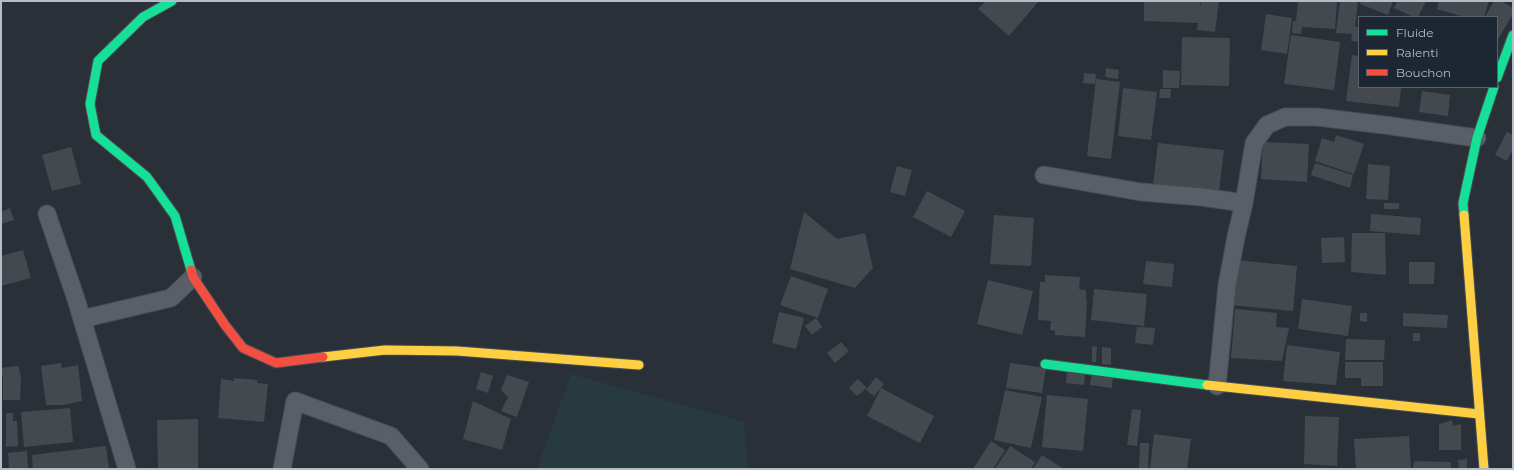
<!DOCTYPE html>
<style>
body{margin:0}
#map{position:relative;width:1514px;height:470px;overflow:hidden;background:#2a3038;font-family:Montserrat,sans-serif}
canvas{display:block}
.frame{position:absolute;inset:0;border:2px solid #b4bcc9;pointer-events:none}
.legend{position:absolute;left:1358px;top:16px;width:140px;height:72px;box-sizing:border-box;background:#1d2633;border:1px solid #59626f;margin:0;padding:5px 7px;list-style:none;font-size:12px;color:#b4bcc9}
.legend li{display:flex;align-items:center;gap:8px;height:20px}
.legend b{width:20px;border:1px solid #59626f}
</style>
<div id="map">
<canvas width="1514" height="470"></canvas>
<div class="frame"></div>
<ul class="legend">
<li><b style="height:5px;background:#16e098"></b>Fluide</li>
<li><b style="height:5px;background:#ffcf43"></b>Ralenti</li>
<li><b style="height:5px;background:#f24e42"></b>Bouchon</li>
</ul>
</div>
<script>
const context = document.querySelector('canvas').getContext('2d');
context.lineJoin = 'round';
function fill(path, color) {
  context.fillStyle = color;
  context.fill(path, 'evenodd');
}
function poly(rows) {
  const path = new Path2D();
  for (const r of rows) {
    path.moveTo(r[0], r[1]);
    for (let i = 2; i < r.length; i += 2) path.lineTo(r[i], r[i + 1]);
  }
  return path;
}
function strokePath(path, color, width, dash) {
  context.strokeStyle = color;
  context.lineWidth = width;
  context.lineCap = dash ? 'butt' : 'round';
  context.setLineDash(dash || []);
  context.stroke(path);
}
const green = poly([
 [571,374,744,422,748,469,537,469]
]);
const building = poly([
 [986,1,1039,1,1009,36,978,9],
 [1144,1,1200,1,1200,7,1201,1,1219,1,1215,32,1197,30,1198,23,1144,21],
 [1298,1,1337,1,1335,29,1302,27,1301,34,1292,33,1293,21,1296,21],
 [1340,1,1358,1,1355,27,1359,27,1359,42,1351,41,1352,34,1336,33],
 [1361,1,1393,1,1388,15,1360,4],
 [1397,1,1426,1,1418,17,1414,17,1394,8],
 [1439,1,1489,1,1484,17,1464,17,1437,9],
 [1494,1,1501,1,1513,8,1513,14,1497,41,1497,17,1485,17],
 [1266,14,1292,18,1287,54,1261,50],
 [1291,35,1340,42,1334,90,1284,84],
 [1182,37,1230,38,1229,86,1181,85],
 [1352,55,1359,56,1359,87,1401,87,1399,107,1346,101],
 [1106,68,1119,70,1118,79,1105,77],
 [1163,70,1180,71,1179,88,1163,88],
 [1084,73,1096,74,1095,84,1083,83],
 [1096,79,1120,82,1111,159,1087,156],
 [1123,88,1157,92,1151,140,1118,136],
 [1160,89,1171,89,1170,98,1159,98],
 [1422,91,1450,95,1448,116,1419,112],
 [1507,132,1513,135,1513,149,1507,161,1495,155],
 [1336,135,1364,144,1354,174,1315,161,1322,138,1334,142],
 [1263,142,1309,144,1307,182,1261,179],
 [1158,143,1224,150,1219,192,1153,184],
 [71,147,81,184,52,191,42,155],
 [1315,163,1353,175,1350,188,1311,175],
 [1368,164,1390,166,1388,200,1366,199],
 [897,166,912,170,905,196,890,192],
 [927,191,965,211,951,237,913,217],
 [1384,203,1399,203,1399,209,1384,209],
 [10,208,14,220,1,224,1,212],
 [804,212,837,239,865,233,873,268,855,288,790,269],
 [1371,214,1421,218,1420,235,1370,231],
 [994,215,1034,218,1031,266,990,264],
 [1352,233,1385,233,1386,275,1351,272],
 [1344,237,1345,262,1322,263,1321,238],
 [23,250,31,278,1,286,1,256],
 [1235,260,1297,266,1293,311,1230,305],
 [1146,261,1174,264,1172,287,1143,284],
 [1409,262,1435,262,1434,284,1409,284],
 [1045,275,1080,277,1079,289,1086,290,1086,300,1087,300,1085,337,1055,335,1055,331,1050,330,1051,321,1038,320,1040,282,1045,282],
 [791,276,828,289,818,318,780,305],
 [988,280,1033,291,1022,335,977,324],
 [1094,289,1147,294,1144,326,1091,320],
 [1302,299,1352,306,1348,336,1298,329],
 [1235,309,1277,313,1276,327,1289,328,1282,361,1231,358],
 [779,312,804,318,796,349,772,343],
 [1360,313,1367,313,1367,322,1360,321],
 [1403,313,1448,315,1447,328,1403,326],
 [816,318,822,327,812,335,805,326],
 [1137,327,1155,328,1153,345,1135,343],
 [1413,333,1420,333,1420,341,1413,341],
 [1346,339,1385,340,1384,360,1345,360],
 [841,342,849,351,835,363,827,353],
 [1287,345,1340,352,1336,385,1283,381],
 [1092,346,1097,347,1096,362,1092,362],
 [1102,347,1111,348,1111,365,1102,364],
 [1345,362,1383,362,1383,386,1361,386,1361,378,1345,378],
 [61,363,62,368,78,365,82,401,64,405,46,405,41,366],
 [1010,363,1046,368,1042,393,1006,388],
 [18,366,21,377,20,400,3,400,3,378,1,374,1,368],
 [481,372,493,376,488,393,476,389],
 [1067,372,1085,374,1084,385,1066,383],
 [1092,373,1113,376,1112,388,1090,385],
 [507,375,529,382,517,417,501,411,508,397,501,390],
 [876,377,884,384,874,396,866,390],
 [234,378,257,380,257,383,268,384,264,422,218,418,221,379,234,381],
 [858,379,867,388,857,396,849,388],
 [881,388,934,416,920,443,867,416],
 [1005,390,1042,397,1031,448,994,440],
 [1047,395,1088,399,1083,451,1042,447],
 [473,401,511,419,502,450,463,439],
 [70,408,73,442,24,447,21,412],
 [1132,409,1141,410,1137,446,1127,445],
 [6,413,13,413,13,421,17,421,18,446,6,447],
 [1305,416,1339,417,1337,466,1304,464],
 [198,419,198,469,158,469,157,420],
 [1452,420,1453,426,1461,424,1461,450,1439,450,1439,424],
 [1154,434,1191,439,1187,469,1150,469],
 [1409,436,1411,469,1356,469,1354,439],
 [991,441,1005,450,993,469,973,469],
 [1140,443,1149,443,1148,469,1139,468],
 [106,446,109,469,33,469,32,455],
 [1010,446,1035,462,1031,469,995,469],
 [27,451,28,469,9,469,8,453],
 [1042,455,1064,469,1033,469],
 [1467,459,1467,469,1459,469,1458,460],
 [1414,461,1451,462,1451,469,1413,469]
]);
const street = poly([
 [1044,175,1141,192,1202,197,1244,203,1236,237,1227,285,1217,386],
 [1244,203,1254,143,1267,125,1285,117,1317,117,1384,125,1477,138],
 [47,214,76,299,127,469],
 [82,319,171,298,193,277],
 [282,469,295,401,391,436,420,469]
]);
const fast = poly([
 [172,1,143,17,98,61,90,104,96,135,147,177,175,216,191,270],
 [1497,78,1513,35],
 [1464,215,1463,203,1477,138,1494,87],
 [1045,364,1207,385]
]);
const slow = poly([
 [1464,215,1484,469],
 [323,357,385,350,457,351,639,365],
 [1207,385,1479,414]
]);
const jam = poly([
 [191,270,193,277,225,325,243,348,276,363,323,357]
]);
fill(green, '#273a3e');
fill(building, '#444950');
strokePath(street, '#484c53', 19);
strokePath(fast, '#484c53', 11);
strokePath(slow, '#484c53', 11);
strokePath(jam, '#484c53', 11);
strokePath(street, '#5a5e66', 17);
strokePath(fast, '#16e098', 9);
strokePath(slow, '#ffcf43', 9);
strokePath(jam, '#f24e42', 9);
</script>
